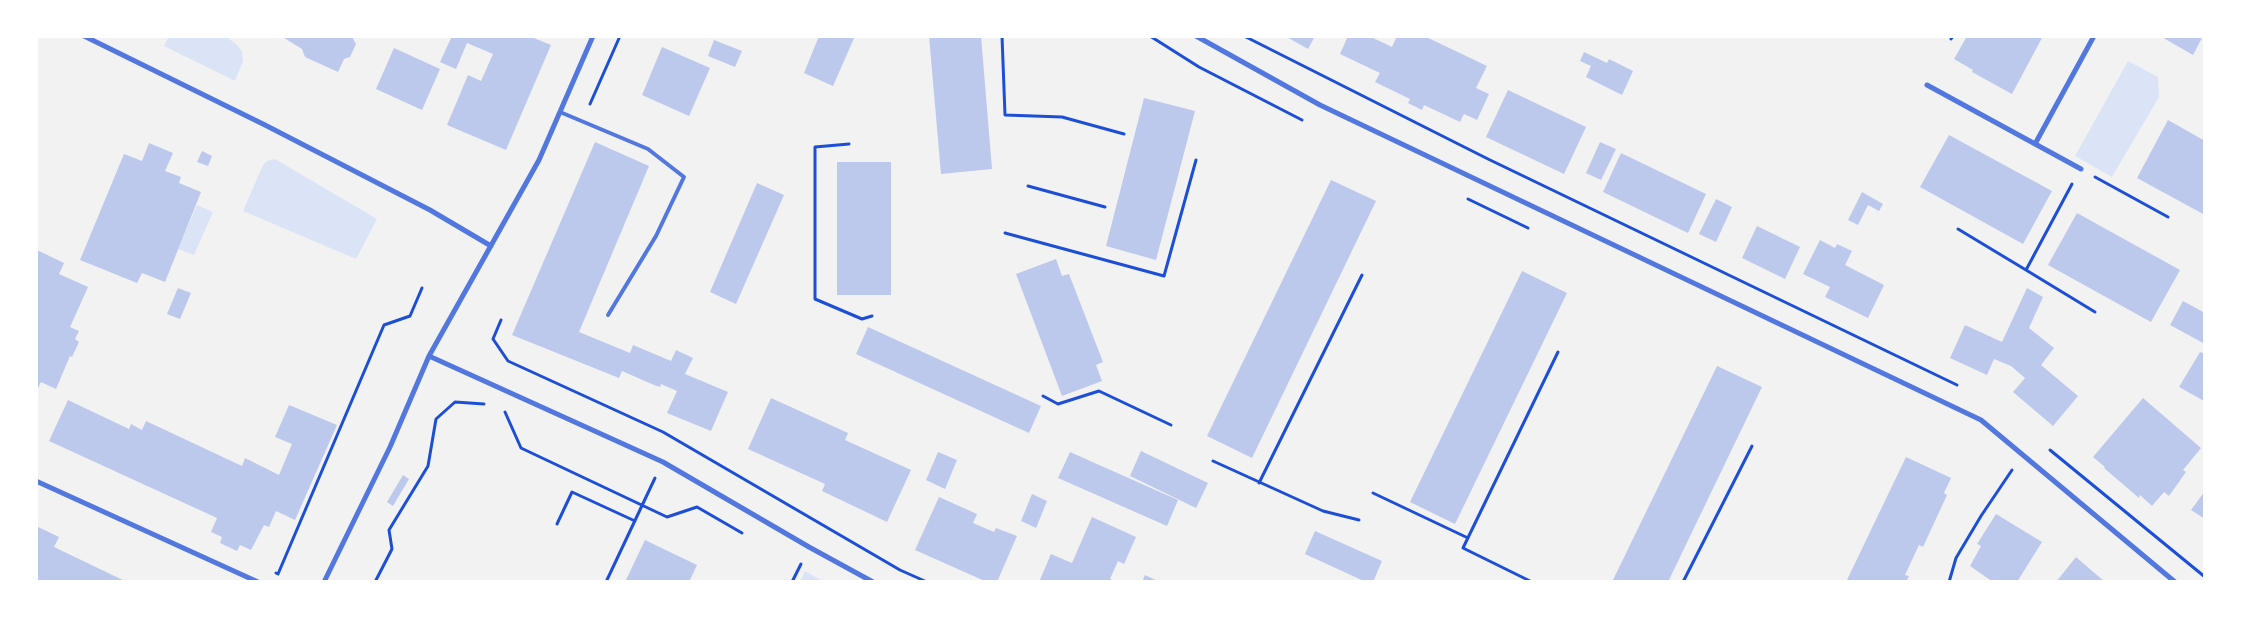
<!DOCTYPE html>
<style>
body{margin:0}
#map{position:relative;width:2241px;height:618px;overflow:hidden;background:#f2f2f2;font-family:Poppins,sans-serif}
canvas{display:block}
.frame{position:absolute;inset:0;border:38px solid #fff;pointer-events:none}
</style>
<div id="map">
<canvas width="2241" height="618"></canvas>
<div class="frame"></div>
</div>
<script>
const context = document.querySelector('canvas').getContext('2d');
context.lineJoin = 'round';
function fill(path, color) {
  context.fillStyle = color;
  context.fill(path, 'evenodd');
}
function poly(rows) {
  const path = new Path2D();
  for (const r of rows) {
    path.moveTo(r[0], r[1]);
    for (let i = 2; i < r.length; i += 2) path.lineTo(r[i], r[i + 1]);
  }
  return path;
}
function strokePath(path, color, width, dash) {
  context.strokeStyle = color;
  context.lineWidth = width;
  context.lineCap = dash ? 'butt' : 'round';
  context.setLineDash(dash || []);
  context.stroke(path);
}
const green = poly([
 [169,36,224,36,235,43,242,51,243,61,235,81,164,46],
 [2128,61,2158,77,2159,97,2112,177,2075,156],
 [275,159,377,219,356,259,243,211,263,165,267,161],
 [197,205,213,212,194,255,178,249],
 [805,571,824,582,800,582]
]);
const building = poly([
 [281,36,355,36,353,39,356,44,350,57,344,59,338,72,305,57,302,49],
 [452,36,529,36,551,45,506,150,447,125,468,75,481,81,493,54,467,43,456,69,440,62],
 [819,36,855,36,833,86,804,73],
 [929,36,981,36,992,169,941,174],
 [1285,36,1315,36,1308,49],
 [1348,36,1369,36,1392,47,1397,36,1424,36,1487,66,1476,88,1489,94,1477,120,1464,114,1460,122,1424,105,1422,110,1408,103,1410,99,1375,82,1380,73,1340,54],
 [1967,36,2043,36,2012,94,1972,72,1973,70,1954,59],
 [2160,36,2203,36,2193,55],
 [714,40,742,51,735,67,708,56],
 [662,47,710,68,689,116,642,95],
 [394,48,440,69,422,110,376,89],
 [1584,52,1607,63,1609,59,1633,71,1622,95,1586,77,1591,66,1580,61],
 [1508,90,1586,127,1564,174,1486,137],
 [1144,98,1195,111,1156,260,1106,246],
 [2168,120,2205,141,2205,215,2137,178],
 [1949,135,2052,191,2023,244,1920,187],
 [595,142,649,166,579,332,630,353,633,345,671,361,676,350,693,358,685,374,728,392,711,431,667,413,677,391,661,384,660,387,654,385,622,371,619,378,512,335],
 [1600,142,1616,149,1601,180,1586,173],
 [149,143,173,153,165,171,181,177,179,183,201,192,165,282,142,273,137,283,80,260,124,154,142,161],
 [202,151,212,156,208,166,197,162],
 [1621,153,1706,194,1688,233,1603,192],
 [837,162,891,162,891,295,837,295],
 [1331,180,1376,201,1252,458,1207,436],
 [757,183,784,195,736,304,710,292],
 [1862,192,1883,204,1879,211,1868,205,1858,225,1848,220],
 [1716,199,1732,207,1716,242,1699,234],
 [2077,213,2180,270,2151,322,2048,265],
 [1757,226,1800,247,1785,279,1742,258],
 [1820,240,1835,248,1837,244,1852,251,1845,265,1884,285,1868,318,1825,297,1830,287,1803,274],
 [37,250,64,263,59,274,88,287,70,327,79,331,75,339,79,342,72,357,70,356,56,389,41,382,36,392],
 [1056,259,1062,276,1069,274,1103,362,1096,365,1102,381,1062,396,1016,274],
 [1522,271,1567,293,1455,524,1410,502],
 [178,288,191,293,180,319,167,314],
 [2027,288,2043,297,2029,328,2054,348,2041,365,2078,396,2053,426,2013,392,2025,378,2011,366,1994,359,1987,375,1950,358,1965,325,2002,342],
 [2183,301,2205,313,2205,344,2170,325],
 [868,327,1041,406,1029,433,856,354],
 [2200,352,2205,354,2204,401,2179,387],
 [1717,366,1762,387,1733,447,1668,582,1612,582],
 [771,398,848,433,845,440,911,470,887,522,822,491,825,484,748,449],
 [2143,398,2201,448,2183,470,2186,472,2169,496,2164,492,2152,506,2140,495,2139,498,2104,468,2105,467,2093,457],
 [68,400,129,429,131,424,142,430,146,421,242,466,245,458,279,475,292,444,275,437,289,405,337,425,295,520,276,511,269,527,264,525,251,550,240,545,237,551,220,543,222,537,211,532,217,518,49,441],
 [1141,451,1208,483,1196,508,1130,476],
 [938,452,957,460,945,489,926,480],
 [1070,452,1178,500,1167,526,1058,478],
 [1906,457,1951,478,1944,493,1947,495,1923,547,1919,545,1905,575,1909,576,1906,582,1846,582],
 [403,475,409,479,393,506,387,502],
 [2205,491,2205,519,2191,510],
 [1032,494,1047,501,1036,528,1021,521],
 [939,497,977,514,973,523,994,532,996,528,1017,536,997,582,987,582,915,550],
 [1996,514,2042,542,2017,582,1993,582,1970,566,1981,546,1977,544],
 [1092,517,1136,537,1124,564,1118,561,1110,579,1116,582,1039,582,1051,554,1072,563],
 [36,526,59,537,54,547,127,582,36,582],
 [1315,531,1382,561,1373,582,1366,582,1305,554],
 [645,540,697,565,689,582,625,582],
 [2076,557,2105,582,2056,582],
 [1145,575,1160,582,1142,582]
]);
const path = poly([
 [1002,36,1005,115,1062,117,1124,134],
 [1150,36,1199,67,1302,120],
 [1244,36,1488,159,1957,385],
 [1951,39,1953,36],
 [590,104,620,36],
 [849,144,815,147,815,299,862,319,872,316],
 [2095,177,2168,217],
 [1028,186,1105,207],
 [1468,199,1528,228],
 [1958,229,2026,270,2072,184],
 [1005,233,1164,276,1196,160],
 [2026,270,2095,312],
 [501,320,493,339,508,361,663,432,900,570,927,582],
 [1043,396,1058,404,1099,391,1171,425],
 [505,412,521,448,667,517,697,507,742,533],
 [2050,450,2205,577],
 [1213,461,1323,511,1359,520],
 [1259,483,1362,275],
 [1373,493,1468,538],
 [557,524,572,492,635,521],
 [276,573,278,574,384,325,410,316,422,288],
 [375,582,392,549,389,530,428,466,436,419,455,402,484,404],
 [606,582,655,478],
 [792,582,801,564],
 [1532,582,1463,548,1558,352],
 [1683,582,1752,446],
 [1949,582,1956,558,1981,516,2012,470]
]);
const service = poly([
 [560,112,648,149,684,177,656,236,608,315]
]);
const minor = poly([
 [84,36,265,125,430,210,491,246],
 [1196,36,1320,105,1981,420,2175,582],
 [1927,85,2081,169],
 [2035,144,2094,36],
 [429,356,663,462,809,547,873,582],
 [36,481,258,582],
 [324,582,390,447,429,356,539,160,593,36]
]);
fill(green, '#dbe4f7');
fill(building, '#bdc9ec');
strokePath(path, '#1d4ed8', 3);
strokePath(service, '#5277de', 4);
strokePath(minor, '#5277de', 5);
</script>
